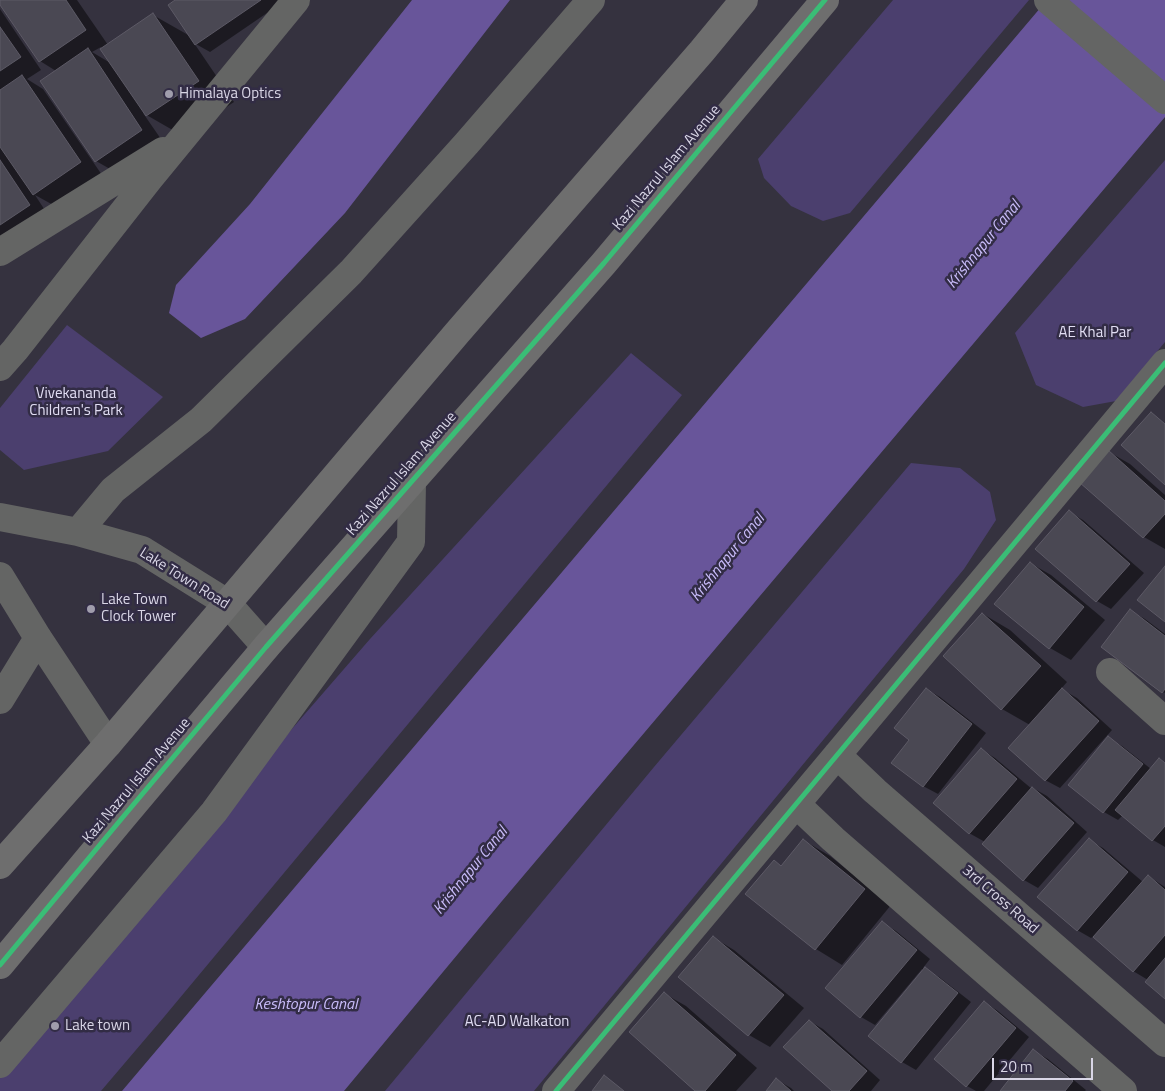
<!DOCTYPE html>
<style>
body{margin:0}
#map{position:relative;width:1165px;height:1091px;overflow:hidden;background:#35323f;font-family:"Titillium Web",sans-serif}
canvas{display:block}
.scale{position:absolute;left:992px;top:1058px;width:101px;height:22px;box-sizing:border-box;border:2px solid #d9d6e6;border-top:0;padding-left:6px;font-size:15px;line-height:18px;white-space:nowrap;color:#d9d6e6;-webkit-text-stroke:4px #322c45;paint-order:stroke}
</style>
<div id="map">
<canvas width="1165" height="1091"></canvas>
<div class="scale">20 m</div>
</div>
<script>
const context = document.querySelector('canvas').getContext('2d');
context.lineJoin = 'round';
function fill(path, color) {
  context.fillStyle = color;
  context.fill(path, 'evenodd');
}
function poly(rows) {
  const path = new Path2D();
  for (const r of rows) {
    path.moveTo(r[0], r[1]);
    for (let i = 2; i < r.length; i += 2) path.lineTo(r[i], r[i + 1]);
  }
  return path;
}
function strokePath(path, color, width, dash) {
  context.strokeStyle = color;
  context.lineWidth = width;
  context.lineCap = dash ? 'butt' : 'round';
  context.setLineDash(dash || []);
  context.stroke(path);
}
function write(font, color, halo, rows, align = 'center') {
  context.font = font + ' "Titillium Web",sans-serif';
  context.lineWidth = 5;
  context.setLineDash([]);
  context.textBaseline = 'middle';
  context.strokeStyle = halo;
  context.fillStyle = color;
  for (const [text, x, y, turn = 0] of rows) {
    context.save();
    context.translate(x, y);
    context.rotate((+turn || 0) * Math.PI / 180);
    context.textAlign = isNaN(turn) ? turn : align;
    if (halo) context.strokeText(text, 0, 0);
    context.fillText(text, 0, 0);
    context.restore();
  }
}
const green = poly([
 [893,0,1029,0,850,213,823,221,791,206,764,178,758,159],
 [1165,160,1165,342,1116,401,1083,407,1036,385,1015,333],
 [67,325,163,397,108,451,24,470,0,450,0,408],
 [631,353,682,395,164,1017,101,1091,0,1091,0,1069,68,987,370,639],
 [911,463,960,468,990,492,996,520,964,569,534,1091,385,1091,654,767]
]);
const water = poly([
 [412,0,510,0,345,213,245,319,201,338,169,313,176,285,250,204],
 [1047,0,1165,0,1165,117,502,901,344,1091,122,1091]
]);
const shadow = poly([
 [0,0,77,0,108,45,153,15,190,36,177,0,286,0,210,52,194,43,234,102,183,136,143,113,163,142,117,173,96,161,56,71,40,61,0,2],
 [101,47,112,64,92,52],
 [0,9,41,70,27,79,43,89,102,175,55,206,35,195,50,218,0,243],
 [1109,452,1130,464,1165,495,1165,549,1144,537,1081,482],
 [1069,512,1083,520,1144,573,1111,609,1097,601,1037,549],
 [1030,563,1051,575,1105,620,1071,660,1050,648,996,604],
 [1131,611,1145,619,1165,634,1165,693,1163,692],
 [983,614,1010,630,1067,682,1061,689,1077,698,1112,730,1060,788,1045,780,1030,725,1002,709],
 [926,689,940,697,986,733,938,794,923,786,911,740],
 [1108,738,1122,746,1151,769,1159,760,1165,763,1165,847,1153,840,1123,815,1118,820,1104,812,1070,785],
 [981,749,995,758,1032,789,1033,788,1047,796,1087,832,1038,888,1024,880,985,842,969,833],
 [803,840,830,856,891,905,842,965,816,949,774,862,782,866],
 [1089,840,1103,848,1143,882,1148,876,1165,887,1165,997,1148,980,1133,971,1094,936,1091,938,1077,930],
 [882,923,896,931,930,959,923,968,939,977,971,1002,916,1070,902,1062,923,971,922,969,875,1025,861,1017],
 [714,938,734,950,804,1008,770,1047,749,1035,680,977],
 [665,994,686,1006,757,1068,736,1091,697,1091],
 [984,1002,998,1011,1029,1037,984,1091,976,1091,967,1086],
 [809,1021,823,1029,880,1080,871,1091,834,1091],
 [1034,1051,1048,1059,1086,1090,1085,1091,1002,1091],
 [777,1080,791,1088,794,1091,767,1091]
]);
const building = poly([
 [0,0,66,0,86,30,39,62,0,5,0,0],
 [175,0,261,0,195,45,168,5,175,0],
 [153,13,199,81,146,116,100,49,153,13],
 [0,27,21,57,0,71,0,27],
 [88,48,142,130,95,162,40,81,88,48],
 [22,75,81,162,33,195,0,147,0,90,22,75],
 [0,160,30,205,0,225,0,160],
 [1151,412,1165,424,1165,485,1121,445,1151,412],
 [1108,450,1165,501,1165,514,1143,538,1079,482,1108,450],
 [1069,510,1130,564,1096,602,1035,549,1069,510],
 [1030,562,1084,607,1049,649,994,604,1030,562],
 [1165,566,1165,622,1137,600,1165,566],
 [1130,609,1165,636,1165,689,1162,693,1101,647,1130,609],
 [982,613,1041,666,1001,710,943,656,982,613],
 [926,688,972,724,923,787,891,763,909,740,894,728,926,688],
 [1062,688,1099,721,1045,781,1008,748,1062,688],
 [1108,736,1143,764,1103,813,1068,785,1108,736],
 [981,748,1017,779,969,834,933,803,981,748],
 [1159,758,1165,763,1165,826,1152,841,1115,810,1159,758],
 [1032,787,1074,823,1023,881,982,844,1032,787],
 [1089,838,1128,872,1077,931,1037,897,1089,838],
 [803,839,865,889,815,950,745,894,774,860,781,866,803,839],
 [1148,875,1165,890,1165,935,1133,972,1093,937,1148,875],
 [882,921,917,950,860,1018,825,988,882,921],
 [713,936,784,995,748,1036,678,977,713,936],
 [1165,958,1165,999,1145,982,1165,958],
 [925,967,958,993,901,1063,868,1036,925,967],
 [664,992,736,1055,705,1091,695,1091,629,1032,664,992],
 [984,1001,1016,1028,966,1087,934,1059,984,1001],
 [809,1020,867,1071,849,1091,832,1091,783,1047,809,1020],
 [1033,1049,1073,1081,1065,1091,1000,1091,1033,1049],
 [604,1075,624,1091,592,1091,604,1075],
 [776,1078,791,1091,766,1091,776,1078]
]);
const minor = poly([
 [0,252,163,151],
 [0,367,15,350,149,179,296,0],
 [1110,672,1165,721]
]);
const tertiary = poly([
 [1048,0,1165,100],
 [0,517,78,532,142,550,227,603,266,647],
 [78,532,113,490,201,420,351,272,467,143,591,0],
 [0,576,38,638,108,744],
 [0,700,38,638],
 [837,755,875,791,1165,1043],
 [796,804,833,839,1123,1091],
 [0,1064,214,812,411,542,412,482],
 [556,1091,1165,363]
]);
const primary = poly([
 [0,865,108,744,457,333,702,51,744,0],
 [0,965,123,817,266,647,604,263,825,0]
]);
const cycleway = poly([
 [0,965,123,817,266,647,604,263,825,0],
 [556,1091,1165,363]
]);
const markers = [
 [169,94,5,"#a09dac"],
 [91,609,5,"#a09dac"],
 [55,1026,5,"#a09dac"]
];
const poiNames = [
 ["Himalaya Optics",179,94],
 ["Lake Town",101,600],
 ["Clock Tower",101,617],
 ["Lake town",65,1026]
];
const streetNames = [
 ["Kazi Nazrul Islam Avenue",667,168,-50],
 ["Kazi Nazrul Islam Avenue",402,474,-49],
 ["Lake Town Road",184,579,32],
 ["Kazi Nazrul Islam Avenue",137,781,-50],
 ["3rd Cross Road",1000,900,41]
];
const parkNames = [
 ["AE Khal Par",1095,333],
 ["Vivekananda",76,394],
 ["Children's Park",76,411],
 ["AC-AD Walkaton",517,1022]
];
const waterNames = [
 ["Krishnapur Canal",984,245,-51],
 ["Krishnapur Canal",728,558,-51],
 ["Krishnapur Canal",471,871,-51],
 ["Keshtopur Canal",306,1005]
];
fill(green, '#4b3f6e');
fill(water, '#68559a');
fill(shadow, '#0007');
fill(building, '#4a4853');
strokePath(building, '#5d5a66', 1);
strokePath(minor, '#646564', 28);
strokePath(tertiary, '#646564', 28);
strokePath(primary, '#6e6e6e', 28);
strokePath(cycleway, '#3abd76', 5);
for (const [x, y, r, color] of markers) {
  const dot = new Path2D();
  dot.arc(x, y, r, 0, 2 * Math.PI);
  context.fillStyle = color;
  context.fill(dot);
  strokePath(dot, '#322c45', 2);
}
write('15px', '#d9d6e6', '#322c45', poiNames, 'left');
write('15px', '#d9d6e6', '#322c45', streetNames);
write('15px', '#e1ddf3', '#322c45', parkNames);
write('italic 16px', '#c9bcfa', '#322c45', waterNames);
</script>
